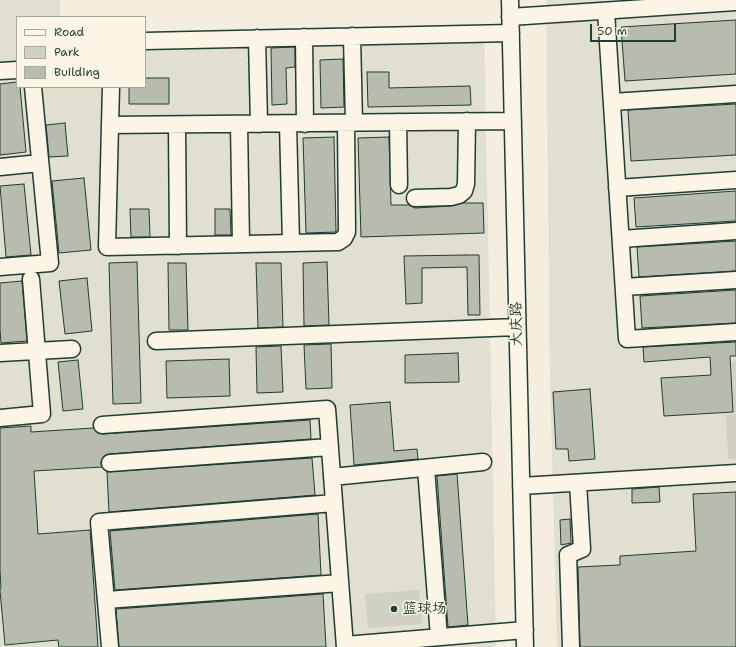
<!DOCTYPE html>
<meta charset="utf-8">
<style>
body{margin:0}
#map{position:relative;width:736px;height:647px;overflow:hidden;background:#f3eede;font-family:"Shantell Sans",sans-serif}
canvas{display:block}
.legend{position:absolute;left:16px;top:16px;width:130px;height:72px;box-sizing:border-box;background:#fcf5e5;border:1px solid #a4ab9e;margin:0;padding:5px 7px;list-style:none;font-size:12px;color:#1f3d34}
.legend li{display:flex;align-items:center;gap:8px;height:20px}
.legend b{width:20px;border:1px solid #a4ab9e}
.scale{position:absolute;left:590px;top:24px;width:86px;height:18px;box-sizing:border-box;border:2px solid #1f3d34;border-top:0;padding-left:5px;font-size:12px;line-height:14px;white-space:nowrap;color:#1f3d34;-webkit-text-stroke:3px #fcf5e5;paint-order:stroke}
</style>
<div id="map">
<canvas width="736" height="647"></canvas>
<ul class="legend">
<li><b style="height:5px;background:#fcf5e5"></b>Road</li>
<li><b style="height:11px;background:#d0d1c2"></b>Park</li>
<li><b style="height:11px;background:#b8bcae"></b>Building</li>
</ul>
<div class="scale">50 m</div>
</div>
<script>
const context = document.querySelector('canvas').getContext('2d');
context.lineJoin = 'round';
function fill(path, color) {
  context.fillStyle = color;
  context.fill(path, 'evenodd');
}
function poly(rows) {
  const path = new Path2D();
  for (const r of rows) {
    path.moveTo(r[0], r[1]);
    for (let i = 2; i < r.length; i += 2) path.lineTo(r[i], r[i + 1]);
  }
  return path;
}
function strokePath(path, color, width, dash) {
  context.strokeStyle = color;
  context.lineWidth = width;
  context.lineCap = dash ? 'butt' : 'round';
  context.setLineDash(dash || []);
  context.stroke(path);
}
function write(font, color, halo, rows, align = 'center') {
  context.font = font + ' "Shantell Sans","LXGW WenKai TC",sans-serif';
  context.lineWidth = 3;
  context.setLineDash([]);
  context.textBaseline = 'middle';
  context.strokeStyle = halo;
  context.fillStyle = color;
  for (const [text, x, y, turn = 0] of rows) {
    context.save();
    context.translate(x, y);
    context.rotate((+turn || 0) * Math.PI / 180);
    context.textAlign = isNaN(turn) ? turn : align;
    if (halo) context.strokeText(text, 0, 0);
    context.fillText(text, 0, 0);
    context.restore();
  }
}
const built = poly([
 [0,0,60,0,60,17,17,17,17,87,145,87,145,34,484,27,496,647,0,647],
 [546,0,736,0,736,647,557,647,550,374]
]);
const green = poly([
 [736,361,736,459,728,459,726,414,733,414,731,362],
 [419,590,422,624,368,628,365,594]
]);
const building = poly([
 [736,20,736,74,625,81,621,27,736,20],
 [295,47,295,67,286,68,287,104,272,105,271,48,295,47],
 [343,59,344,107,321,108,320,60,343,59],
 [367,72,389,72,389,88,470,86,471,105,368,107,367,72],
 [145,78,169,78,169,104,129,104,129,87,145,87,145,78],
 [17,82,17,87,20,87,26,152,0,155,0,84,17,82],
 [736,104,736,155,631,161,628,110,736,104],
 [65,123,68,156,49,157,46,125,65,123],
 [334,137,336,232,306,233,303,138,334,137],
 [389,137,391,205,409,205,415,208,451,206,463,203,483,203,484,233,361,237,358,138,389,137],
 [84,178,91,250,59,253,52,181,84,178],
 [24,184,31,255,6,257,0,186,24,184],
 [736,191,736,221,636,227,634,198,736,191],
 [130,209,149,209,150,237,131,237,130,209],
 [215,209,230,209,231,235,215,235,215,209],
 [736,241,736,271,639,277,637,247,736,241],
 [465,255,479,255,480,315,468,315,467,267,422,268,422,303,406,304,404,256,465,255],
 [137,262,141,403,113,404,109,263,137,262],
 [327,262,329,325,304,326,303,263,327,262],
 [168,263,186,263,188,330,169,330,168,263],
 [256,263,281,263,283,327,258,328,256,263],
 [87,278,92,331,65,334,59,281,87,278],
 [22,281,27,341,1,343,0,329,0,283,22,281],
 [736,290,736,323,642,328,640,296,736,290],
 [736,342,736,356,730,356,733,412,664,416,661,378,711,375,710,357,644,362,643,347,736,342],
 [331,344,332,388,306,389,304,345,331,344],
 [281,346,283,392,257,393,256,347,281,346],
 [458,353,459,382,405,383,405,355,458,353],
 [229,359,230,396,167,398,166,361,229,359],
 [78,360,83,409,63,411,58,362,78,360],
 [590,389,595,459,569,461,568,449,556,449,553,392,590,389],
 [390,402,394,451,417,449,418,459,354,465,350,405,390,402],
 [310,420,311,439,109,454,105,455,102,459,101,463,102,467,34,471,38,534,90,530,98,647,59,647,58,640,5,645,0,591,0,588,1,588,0,570,0,428,31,426,31,432,93,428,98,433,103,434,310,420],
 [312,458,315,495,109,512,107,472,312,458],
 [457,474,468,625,448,627,437,476,457,474],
 [659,487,660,502,632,503,632,489,659,487],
 [736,492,736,647,580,647,578,567,620,565,620,556,696,551,693,494,736,492],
 [318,514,321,575,115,590,110,531,318,514],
 [570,519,571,543,561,545,560,520,570,519],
 [323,594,326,647,119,647,116,609,323,594]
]);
const minor = poly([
 [510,0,525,647],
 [606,11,627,339,736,332],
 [510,17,736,2],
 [352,36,354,123],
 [304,37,305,124],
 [257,38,259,124],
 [145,41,511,33],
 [0,71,17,70],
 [612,102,736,94],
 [398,122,399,185],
 [346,123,347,232,344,238,338,242,107,247,110,125,513,121],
 [239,124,241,244],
 [288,124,291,243],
 [110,125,111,87],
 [177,125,178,246],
 [0,167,40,163],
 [617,188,736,180],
 [415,198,451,197,459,195,464,191,466,184,467,121],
 [621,239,736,231],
 [0,267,50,263,33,87],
 [624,287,736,280],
 [156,341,517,327],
 [0,353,72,349],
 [0,418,42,414,31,279],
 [102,425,327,409,345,647],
 [110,463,329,447],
 [426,468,439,637],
 [332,477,483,462],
 [521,486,736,473],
 [106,600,340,583],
 [345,645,525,630],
 [110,647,99,522,334,503],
 [571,647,568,555,582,549,578,483]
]);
const markers = [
 [394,609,4,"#1f3d34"]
];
const streetNames = [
 ["大庆路",517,324,-91]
];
const poiNames = [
 ["篮球场",402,609]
];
fill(built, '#e1dfd0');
fill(green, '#d0d1c2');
fill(building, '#b8bcae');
strokePath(building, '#1f3d34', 1);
strokePath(minor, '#1f3d34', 19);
strokePath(minor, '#fcf5e5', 16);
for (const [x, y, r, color] of markers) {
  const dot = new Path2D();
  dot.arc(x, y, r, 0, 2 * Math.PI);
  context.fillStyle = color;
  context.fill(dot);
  strokePath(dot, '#fcf5e5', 1.5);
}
write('15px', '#1f3d34', '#fcf5e5', streetNames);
write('15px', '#1f3d34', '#fcf5e5', poiNames, 'left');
</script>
